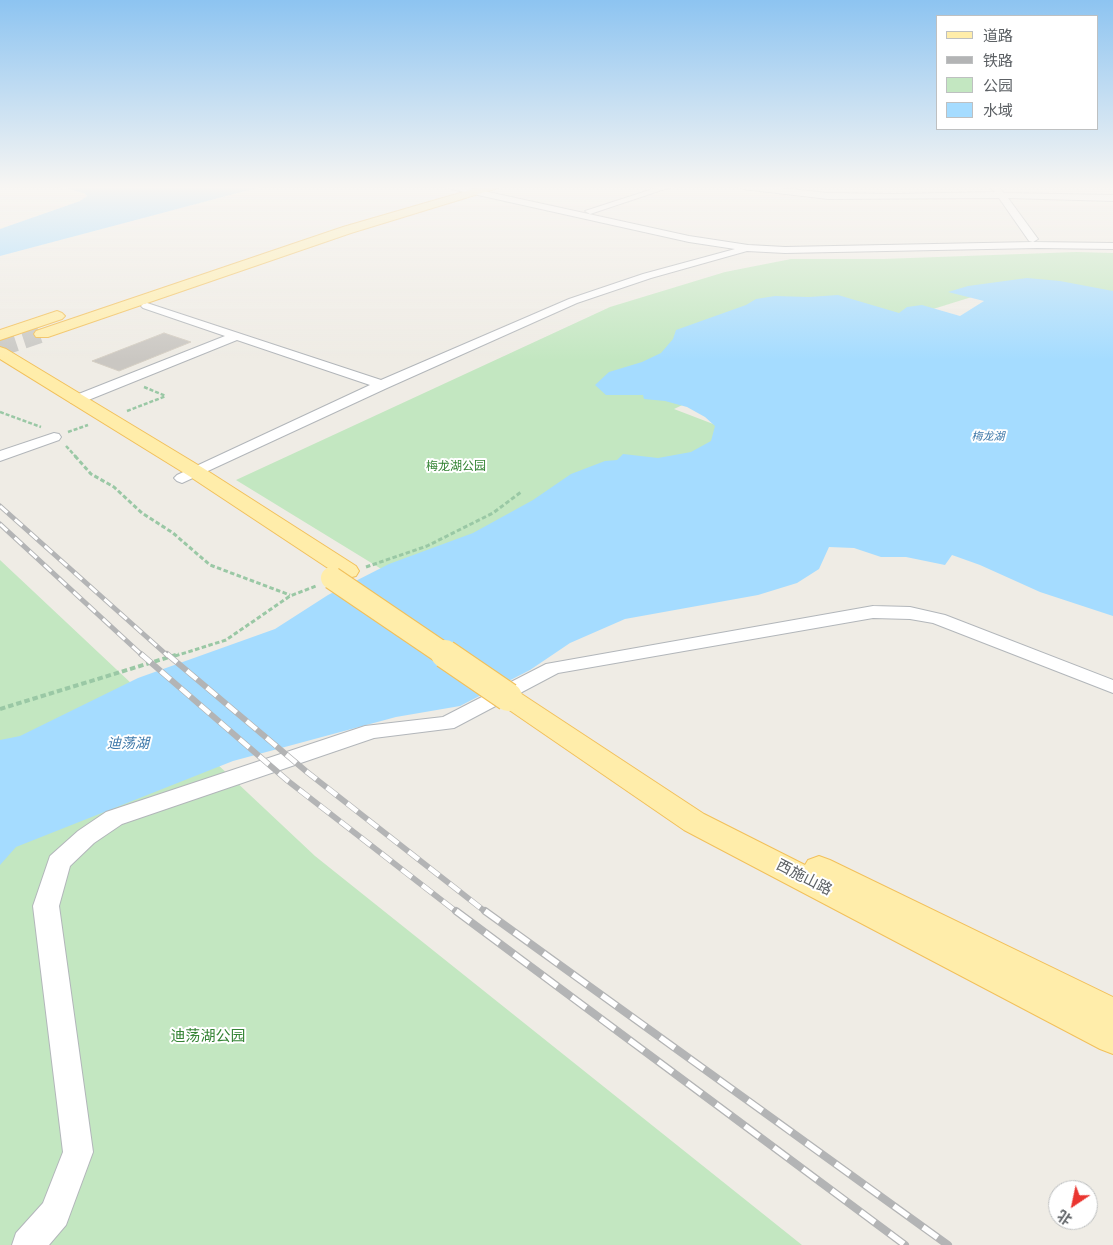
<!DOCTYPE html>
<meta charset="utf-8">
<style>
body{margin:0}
#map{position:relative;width:1113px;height:1245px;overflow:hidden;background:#efece5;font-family:"Fira Sans","Noto Sans SC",sans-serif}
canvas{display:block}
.legend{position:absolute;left:936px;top:15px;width:162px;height:115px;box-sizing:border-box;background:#fff;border:1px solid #bec0c1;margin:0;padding:6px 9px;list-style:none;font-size:15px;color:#5d6165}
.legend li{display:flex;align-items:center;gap:10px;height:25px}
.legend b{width:25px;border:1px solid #bec0c1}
.north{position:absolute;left:1048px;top:1180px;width:50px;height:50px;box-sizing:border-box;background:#fff;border:1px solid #bec0c1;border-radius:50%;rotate:214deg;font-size:14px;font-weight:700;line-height:20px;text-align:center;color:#5d6165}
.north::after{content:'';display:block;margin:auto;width:18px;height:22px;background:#ea3530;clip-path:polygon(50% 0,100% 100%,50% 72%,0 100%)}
</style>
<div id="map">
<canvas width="1113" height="1245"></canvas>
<ul class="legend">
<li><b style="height:6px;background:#ffedaa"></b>道路</li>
<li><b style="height:6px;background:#b3b4b5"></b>铁路</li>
<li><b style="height:14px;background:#c3e7c1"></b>公园</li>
<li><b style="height:14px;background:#a5dcff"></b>水域</li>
</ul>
<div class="north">北</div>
</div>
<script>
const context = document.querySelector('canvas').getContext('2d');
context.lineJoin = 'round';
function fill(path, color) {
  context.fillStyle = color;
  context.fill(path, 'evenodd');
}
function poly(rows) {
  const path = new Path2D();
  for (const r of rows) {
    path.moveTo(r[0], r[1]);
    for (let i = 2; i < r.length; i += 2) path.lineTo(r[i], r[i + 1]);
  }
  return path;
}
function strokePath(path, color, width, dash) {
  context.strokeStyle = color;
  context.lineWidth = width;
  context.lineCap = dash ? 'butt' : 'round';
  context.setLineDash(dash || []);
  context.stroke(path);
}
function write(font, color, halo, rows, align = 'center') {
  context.font = font + ' "Fira Sans","Noto Sans SC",sans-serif';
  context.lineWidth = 4;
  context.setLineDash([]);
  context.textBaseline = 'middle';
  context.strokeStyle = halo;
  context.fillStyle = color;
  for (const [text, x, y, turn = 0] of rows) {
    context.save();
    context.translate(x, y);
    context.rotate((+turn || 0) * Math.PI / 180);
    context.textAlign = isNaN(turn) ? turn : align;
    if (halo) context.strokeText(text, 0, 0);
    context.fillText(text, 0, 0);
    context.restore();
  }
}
const green = poly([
 [1076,252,1113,253,1113,297,1007,286,901,319,739,378,674,409,721,427,722,448,396,578,236,480,610,307,725,272,791,259,882,259],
 [0,560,315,856,802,1245,0,1245]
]);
const water = poly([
 [57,186,134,186,144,187,155,186,264,186,0,256,0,229,80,201,87,196,84,193],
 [1027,278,1060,281,1113,291,1113,616,1040,592,980,565,952,555,945,565,906,557,881,557,854,548,829,547,819,569,797,583,758,595,625,619,570,643,530,670,460,706,396,717,233,761,16,847,0,865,0,740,20,736,138,678,275,629,328,595,389,564,473,533,533,500,571,474,605,461,617,460,623,454,658,458,691,452,711,441,715,426,705,417,687,407,665,401,644,399,643,395,606,395,595,385,609,372,642,362,661,353,673,339,676,330,746,305,756,299,775,296,809,297,838,295,899,313,907,307,922,305,960,316,984,301,948,292,968,286]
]);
const building = poly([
 [164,333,191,342,119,371,92,361,164,333]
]);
const majorTunnel = poly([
 [0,348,42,334]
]);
const pathFar2 = poly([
 [144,387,166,396],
 [127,411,166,396],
 [0,412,41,427],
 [68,432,88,425],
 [66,446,76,457]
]);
const pathFar1 = poly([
 [75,456,91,474,114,487,142,513,173,533,210,565,290,595],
 [366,567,427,546,493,513,521,492],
 [175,656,226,640,290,596,316,586]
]);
const path = poly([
 [0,709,179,654]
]);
const minor = poly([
 [447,186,461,186,689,236,748,245,785,247,1033,242,1029,241,999,198,828,199,743,189,739,186,762,186,828,193,894,194,995,192,991,188,997,186,1004,193,1113,195,1113,201,1008,198,1038,239,1033,242,1113,243,1113,249,1038,248,785,253,747,251,651,278,577,303,387,388,182,483,177,481,174,478,177,475,370,385,237,340,81,403,71,403,69,400,71,397,225,336,143,308,141,306,143,304,147,303,381,380,569,299,643,274,735,249,689,242,451,189,447,186],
 [662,186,674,186,590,214,585,211,662,186],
 [54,433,59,434,61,437,59,440,0,461,0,451,54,433],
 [873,606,910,607,945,615,1113,680,1113,693,933,623,910,619,873,618,558,673,454,728,374,738,122,824,94,843,70,866,59,906,93,1152,66,1225,49,1245,12,1245,16,1233,43,1203,63,1152,33,906,50,856,78,831,106,812,365,726,443,717,546,664,873,606]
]);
const major = poly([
 [484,186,500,186,498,188,351,233,48,337,36,337,34,334,36,331,343,227,484,186],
 [57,311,62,313,65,316,62,319,0,340,0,330,57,311],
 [0,347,6,349,203,468,356,566,359,571,356,576,348,578,340,576,189,476,0,359,0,347],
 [508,689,517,691,704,814,805,865,808,860,819,856,830,860,1113,997,1113,1054,1100,1049,684,830,499,703,495,697,499,691,508,689]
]);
const railFar2 = poly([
 [0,506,168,656],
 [0,524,143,656]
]);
const railFar1 = poly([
 [141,654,288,781,458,913],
 [167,654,307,772,487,913]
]);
const rail = poly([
 [456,911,905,1245],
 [485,911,948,1245]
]);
const majorBridgeFar1 = poly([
 [332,578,447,656]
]);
const majorBridge = poly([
 [445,654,508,697]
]);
const farWaternames = [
 ["梅龙湖",988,437]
];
const parkNames = [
 ["梅龙湖公园",456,467]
];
const waterNames = [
 ["迪荡湖",128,744]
];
const nearStreetnames = [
 ["西施山路",804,878,27]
];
const nearParknames = [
 ["迪荡湖公园",208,1037]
];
fill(green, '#c3e7c1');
fill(water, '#a5dcff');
fill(building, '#cac7c2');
strokePath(building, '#d4cec3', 1);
strokePath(majorTunnel, '#cac9c5', 17, [17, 8]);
strokePath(minor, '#b2b6ba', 2);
strokePath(major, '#f2c05b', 2);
strokePath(pathFar2, '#9ac8a5', 2.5, [4, 2]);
strokePath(pathFar1, '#9ac8a5', 3, [4.5, 2.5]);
strokePath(path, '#9ac8a5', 4, [5.5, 3]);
fill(minor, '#fff');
fill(major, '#ffedaa');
strokePath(railFar2, '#b3b4b5', 5);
strokePath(railFar1, '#b3b4b5', 6);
strokePath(rail, '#b3b4b5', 8);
strokePath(railFar2, '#fff', 3, [10]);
strokePath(railFar1, '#fff', 4.5, [13]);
strokePath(rail, '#fff', 5.5, [18]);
strokePath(majorBridgeFar1, '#f2c05b', 24, []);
strokePath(majorBridge, '#f2c05b', 30, []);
strokePath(majorBridgeFar1, '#ffedaa', 22);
strokePath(majorBridge, '#ffedaa', 28);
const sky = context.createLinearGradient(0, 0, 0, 360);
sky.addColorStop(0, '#8dc4f1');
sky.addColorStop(0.52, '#f8f6f3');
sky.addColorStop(1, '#f8f6f300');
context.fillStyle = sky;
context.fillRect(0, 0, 1113, 360);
write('italic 11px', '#3e78a9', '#fff', farWaternames);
write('12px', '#358435', '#fff', parkNames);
write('italic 14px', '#3e78a9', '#fff', waterNames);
write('15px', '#5d6165', '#fff', nearStreetnames);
write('15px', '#358435', '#fff', nearParknames);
</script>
